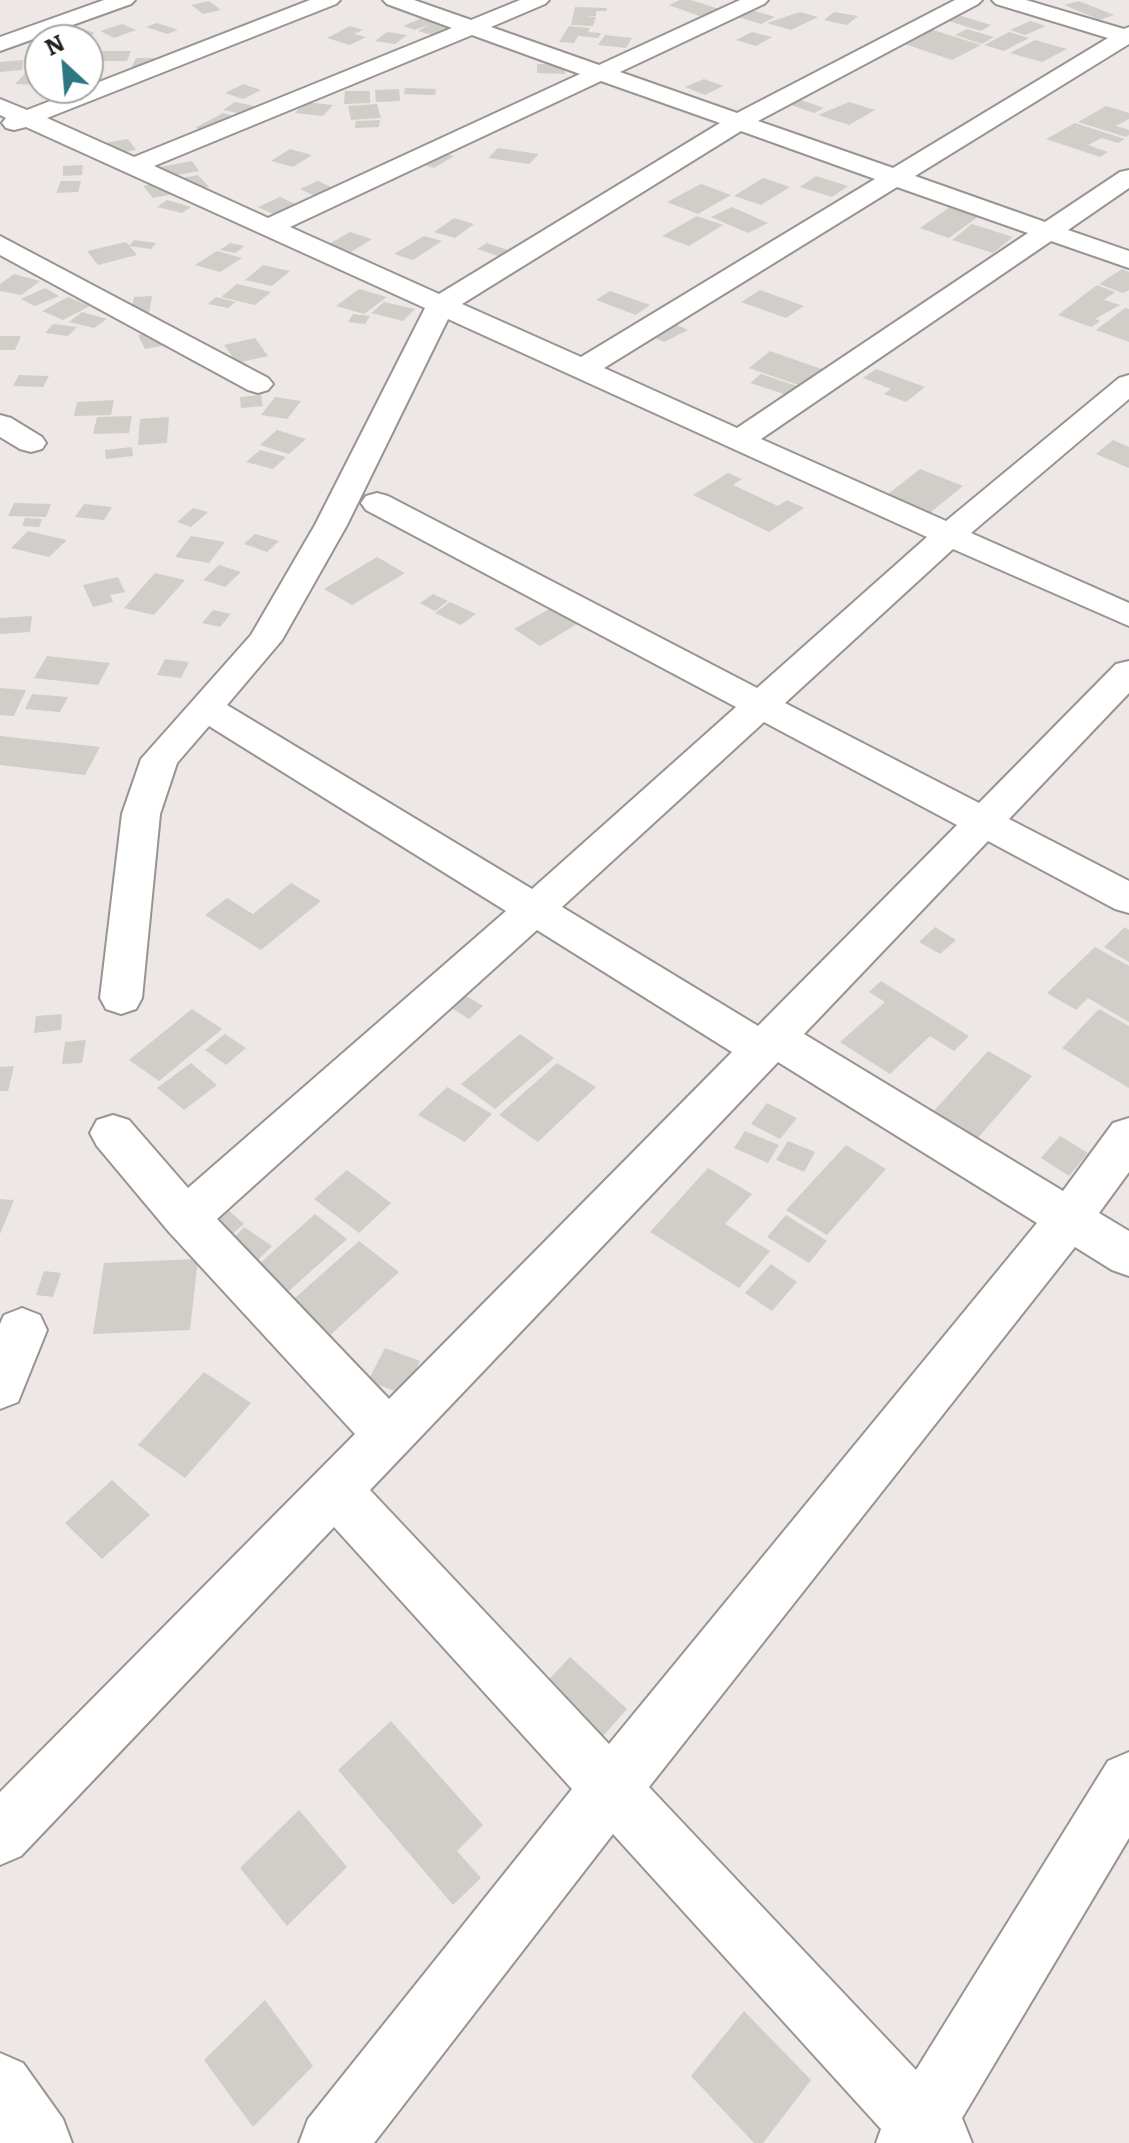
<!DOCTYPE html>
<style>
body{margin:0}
#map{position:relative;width:1129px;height:2143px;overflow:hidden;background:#ede8e5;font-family:Literata,serif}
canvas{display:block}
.north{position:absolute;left:24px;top:24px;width:80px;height:80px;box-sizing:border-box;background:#fff;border:2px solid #a7a7a6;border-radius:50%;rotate:334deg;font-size:22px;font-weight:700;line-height:32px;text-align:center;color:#232220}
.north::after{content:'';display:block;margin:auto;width:28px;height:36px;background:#307583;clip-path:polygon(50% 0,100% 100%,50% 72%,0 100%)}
</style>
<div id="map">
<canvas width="1129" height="2143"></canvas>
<div class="north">N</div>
</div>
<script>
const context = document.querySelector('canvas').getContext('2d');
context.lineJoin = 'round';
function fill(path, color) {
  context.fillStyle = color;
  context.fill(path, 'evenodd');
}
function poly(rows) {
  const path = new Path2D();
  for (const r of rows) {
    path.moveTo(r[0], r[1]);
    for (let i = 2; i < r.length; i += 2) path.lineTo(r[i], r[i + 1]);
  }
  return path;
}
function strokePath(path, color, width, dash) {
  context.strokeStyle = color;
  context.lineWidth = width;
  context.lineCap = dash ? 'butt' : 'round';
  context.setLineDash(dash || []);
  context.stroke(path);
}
const building = poly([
 [680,0,691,0,719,9,702,17,669,5],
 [209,1,221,10,203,14,191,5],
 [1079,1,1114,15,1100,20,1064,5],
 [575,7,607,8,606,11,596,11,596,16,586,16,596,17,593,26,571,25],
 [745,8,775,17,761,24,731,15],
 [800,12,818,17,791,30,767,23],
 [834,12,858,16,847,25,824,20],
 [958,15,991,25,981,31,948,21],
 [422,18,433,23,455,29,439,37,418,31,430,24,415,30,403,26],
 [1030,21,1046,26,1025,35,1010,30],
 [157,23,178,30,167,34,146,27],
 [122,24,136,30,114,38,100,31],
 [350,26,363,30,354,34,366,37,350,45,327,38],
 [569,26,590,28,588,32,601,33,598,38,578,36,574,43,559,42],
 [76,27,95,33,79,40,54,37],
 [927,28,981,45,952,60,899,42],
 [967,29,994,37,982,44,955,35],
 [387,32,407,35,395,44,375,41],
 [752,32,772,37,756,46,736,40],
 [1009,32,1029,38,1004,51,984,45],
 [605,35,632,38,626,48,598,45],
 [1035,40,1067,49,1042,62,1010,53],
 [95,51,131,51,127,61,90,61],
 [136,58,157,58,151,70,130,70],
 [23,60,22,70,0,72,0,62],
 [537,64,565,64,565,74,537,73],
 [30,68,40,68,40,85,15,84],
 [704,79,723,86,705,95,685,87],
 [243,84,261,90,243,99,225,93],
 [405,88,436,89,435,95,404,94],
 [399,89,400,101,376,102,375,90],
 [345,91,370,91,370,103,344,104],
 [801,100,824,108,814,113,791,105],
 [235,102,259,107,248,115,223,110],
 [305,102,333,105,323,116,295,113],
 [849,102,875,110,849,125,818,115],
 [377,104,381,118,351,120,348,106],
 [1106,106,1129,113,1129,119,1116,126,1129,130,1129,135,1126,137,1078,122],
 [223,113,242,118,214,133,195,128],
 [380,120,379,127,355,128,356,121],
 [1075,123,1125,139,1118,143,1102,138,1088,145,1108,152,1100,157,1046,139],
 [128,139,136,150,106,155,99,144],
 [498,148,539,154,529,164,488,158],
 [290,149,312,155,293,167,271,161],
 [434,150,454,156,434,168,414,162],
 [192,161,199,171,167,177,160,167],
 [83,165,82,175,63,176,63,166],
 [198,175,209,187,153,198,143,186],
 [816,176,848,186,832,197,800,187],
 [763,178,790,187,761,205,734,196],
 [61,181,81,181,78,192,56,193],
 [318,181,348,195,330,203,300,189],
 [701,184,731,195,698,214,667,202],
 [280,197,313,212,290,222,258,207],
 [167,200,191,207,182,213,157,207],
 [732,207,768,223,748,233,711,217],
 [950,207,979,216,949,238,920,228],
 [697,216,723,225,689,246,662,236],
 [454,218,474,224,455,238,434,232],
 [972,224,1013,237,993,253,952,240],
 [350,232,372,239,351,252,329,244],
 [424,236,442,241,413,260,394,254],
 [134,240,156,243,151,249,129,246],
 [126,242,137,255,98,265,87,251],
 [230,243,245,246,235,253,220,250],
 [487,243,508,250,498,256,477,249],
 [217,251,242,258,220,272,195,265],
 [263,265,290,271,272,286,245,280],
 [1122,269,1129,272,1129,290,1123,293,1099,284],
 [14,274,40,281,21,295,0,291,0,284],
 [237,284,271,292,255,305,221,297],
 [1097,285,1115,292,1104,300,1120,305,1095,319,1100,321,1091,327,1058,315],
 [45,288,59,296,35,306,21,299],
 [359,289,387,297,364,314,336,306],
 [760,290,804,306,786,318,741,302],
 [610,291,650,305,636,315,596,300],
 [152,296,147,325,129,326,134,297],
 [68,297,90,306,63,320,42,311],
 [216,297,236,302,228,308,208,304],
 [384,302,415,309,403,321,371,313],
 [1125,308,1129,309,1129,342,1096,330],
 [82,312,107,319,94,328,69,322],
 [353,314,370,316,365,324,348,322],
 [672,323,688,330,664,342,649,335],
 [53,324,77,327,68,336,45,333],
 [175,328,182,342,145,349,138,335],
 [0,336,21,336,15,350,0,350],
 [255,338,268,356,237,363,224,345],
 [770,351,830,372,810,389,749,368],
 [876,369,925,387,906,402,884,394,891,389,863,378],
 [761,374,797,386,787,395,750,383],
 [19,375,49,376,43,387,13,386],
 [261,395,263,406,241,408,240,397],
 [275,397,301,401,287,419,261,415],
 [114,400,111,415,74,416,77,402],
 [132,416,129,433,93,434,97,417],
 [169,417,167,443,138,445,140,419],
 [277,430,306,439,289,454,260,445],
 [1113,440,1129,447,1129,468,1096,454],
 [132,447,133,456,106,459,105,450],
 [260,450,286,457,273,469,246,462],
 [920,469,963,486,926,516,883,498],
 [728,473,742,479,733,485,778,506,787,500,804,508,769,532,693,495],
 [14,503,51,504,46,517,8,516],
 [84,504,112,507,104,520,75,517],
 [193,508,208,512,191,527,177,522],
 [25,518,42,519,39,527,22,526],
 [28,531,67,540,49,557,11,548],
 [255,534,279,541,267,552,244,544],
 [191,536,225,542,209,563,175,557],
 [377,557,405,573,352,605,324,589],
 [219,565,241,572,225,587,203,580],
 [155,573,185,580,154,615,124,608],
 [118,577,125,592,110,595,113,602,93,607,83,585],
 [433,594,448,601,435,611,420,603],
 [450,602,476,614,461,625,435,613],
 [551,608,577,624,540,646,514,629],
 [213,610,231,614,220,627,202,623],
 [32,616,30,632,0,634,0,618],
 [47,656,110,663,98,685,34,678],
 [165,659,189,662,181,678,157,675],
 [0,688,26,690,14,716,0,715],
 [32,694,68,697,60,712,25,709],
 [0,736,100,747,85,775,0,765],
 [291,883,321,901,261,950,205,915,227,898,253,914],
 [935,927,956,940,940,954,919,942],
 [1125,927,1129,930,1129,962,1104,947],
 [1095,947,1129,966,1129,1022,1088,998,1076,1010,1047,993],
 [881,981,969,1036,954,1051,930,1036,890,1074,840,1042,885,1002,869,992],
 [463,994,483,1006,469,1019,450,1007],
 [192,1009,222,1029,159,1081,129,1060],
 [1099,1009,1129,1026,1129,1088,1062,1048],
 [62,1014,61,1030,34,1033,36,1016],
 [225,1034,246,1048,226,1065,205,1050],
 [520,1034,554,1058,495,1109,461,1084],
 [86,1040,82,1063,62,1064,65,1042],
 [988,1051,1032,1076,976,1140,932,1113],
 [191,1063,217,1085,184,1110,157,1088],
 [557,1063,596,1087,538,1142,499,1115],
 [14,1066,8,1091,0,1091,0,1067],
 [447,1087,492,1114,465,1142,418,1115],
 [767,1103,797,1118,780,1139,751,1124],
 [745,1131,779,1145,768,1163,734,1148],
 [1060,1136,1088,1153,1069,1176,1041,1158],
 [788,1141,815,1152,804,1172,776,1160],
 [846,1145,886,1169,827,1235,786,1210],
 [708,1168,752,1194,725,1224,770,1251,739,1288,650,1232],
 [347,1170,391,1203,359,1233,314,1199],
 [0,1199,14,1200,0,1234],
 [227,1209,244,1224,218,1246,200,1232],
 [315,1214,347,1239,281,1298,249,1273],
 [786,1215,827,1241,809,1263,767,1237],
 [244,1227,272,1246,250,1268,222,1250],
 [359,1241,399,1272,326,1339,286,1306],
 [198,1259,190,1330,93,1334,104,1263],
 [771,1264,797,1282,772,1311,745,1293],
 [44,1271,61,1273,53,1297,36,1295],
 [385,1348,420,1361,403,1394,368,1381],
 [204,1372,251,1403,185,1478,138,1445],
 [112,1480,150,1515,102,1559,65,1523],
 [570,1657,627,1709,580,1762,523,1707],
 [391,1721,483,1825,457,1851,481,1878,453,1905,338,1770],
 [299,1810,347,1867,287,1926,240,1868],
 [265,2000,313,2066,253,2127,204,2060],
 [744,2011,811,2080,763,2143,754,2143,691,2076]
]);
const minor = poly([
 [104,0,135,0,131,4,0,51,0,37,104,0],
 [310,0,340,0,336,4,47,118,134,157,452,28,387,4,383,0,414,0,471,20,520,0,549,0,545,4,491,27,599,65,740,0,768,0,764,4,620,72,737,113,955,0,982,0,978,4,758,121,893,168,1108,38,996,4,992,0,1026,0,1124,29,1129,27,1129,44,915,176,1045,222,1120,172,1129,170,1129,188,1068,230,1129,251,1129,268,1051,241,761,439,946,521,1119,378,1129,375,1129,399,971,533,1129,603,1129,626,953,549,785,703,979,803,1116,664,1129,661,1129,693,1009,819,1129,881,1129,913,1115,909,988,841,804,1034,1063,1191,1113,1123,1129,1118,1129,1172,1099,1213,1129,1231,1129,1276,1112,1270,1075,1247,649,1787,916,2070,1108,1761,1129,1752,1129,1838,962,2118,972,2143,876,2143,881,2129,613,1834,374,2143,299,2143,308,2119,572,1789,334,1527,21,1856,0,1865,0,1792,355,1434,169,1232,97,1146,90,1133,97,1120,113,1115,129,1120,188,1188,506,911,209,726,177,763,160,814,142,998,136,1009,121,1014,106,1009,100,998,122,814,141,759,251,635,315,525,425,308,26,127,14,130,6,128,2,123,6,118,0,115,0,99,27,110,310,0],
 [472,35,580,74,268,218,154,166,472,35],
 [601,81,720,123,439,294,290,227,601,81],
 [741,131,875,179,581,357,462,304,741,131],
 [897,187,1028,233,737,428,604,368,897,187],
 [448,319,927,537,757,688,388,496,377,493,366,496,361,503,366,510,736,707,532,889,227,705,282,640,347,525,448,319],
 [764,722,957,825,758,1026,562,907,764,722],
 [537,930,732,1052,389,1399,217,1219,537,930],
 [778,1062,1037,1223,609,1744,370,1490,778,1062],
 [0,236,268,378,273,384,268,390,258,393,248,390,0,255,0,236],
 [0,415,11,418,42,437,46,443,42,449,31,452,20,449,0,437,0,415],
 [22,1308,40,1315,47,1330,18,1402,0,1409,0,1324,4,1315,22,1308],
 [0,2053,23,2063,63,2119,72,2143,0,2143,0,2053]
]);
fill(building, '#cfcec9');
strokePath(minor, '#999491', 4);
fill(minor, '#fff');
</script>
